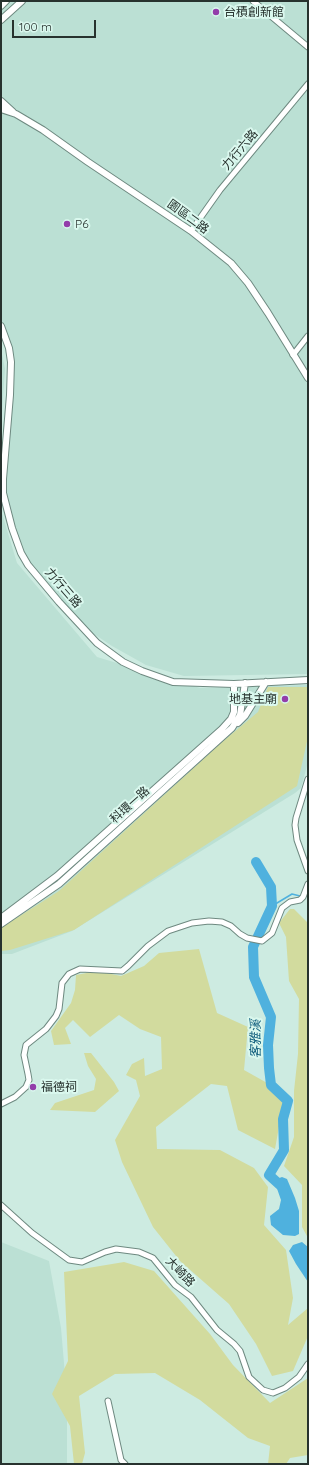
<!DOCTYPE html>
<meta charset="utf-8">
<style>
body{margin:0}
#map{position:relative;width:309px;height:1465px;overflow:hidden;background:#cdebe1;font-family:Quicksand,sans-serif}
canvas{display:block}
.frame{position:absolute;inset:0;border:2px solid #27322e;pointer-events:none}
.scale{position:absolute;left:12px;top:20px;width:84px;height:18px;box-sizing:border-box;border:2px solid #27322e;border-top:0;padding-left:5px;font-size:12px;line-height:14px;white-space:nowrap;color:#27322e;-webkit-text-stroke:3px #daf8ee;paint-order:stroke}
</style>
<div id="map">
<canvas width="309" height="1465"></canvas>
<div class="frame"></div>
<div class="scale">100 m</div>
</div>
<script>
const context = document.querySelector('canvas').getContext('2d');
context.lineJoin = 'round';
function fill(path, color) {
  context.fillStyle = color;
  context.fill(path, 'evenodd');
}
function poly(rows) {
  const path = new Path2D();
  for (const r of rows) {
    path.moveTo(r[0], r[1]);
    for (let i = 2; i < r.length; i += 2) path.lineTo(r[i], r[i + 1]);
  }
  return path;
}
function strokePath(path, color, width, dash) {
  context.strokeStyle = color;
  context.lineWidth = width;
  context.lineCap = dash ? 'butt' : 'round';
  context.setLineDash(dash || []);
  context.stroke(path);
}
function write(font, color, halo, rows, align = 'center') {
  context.font = font + ' Quicksand,"Noto Sans TC",sans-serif';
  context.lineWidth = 4;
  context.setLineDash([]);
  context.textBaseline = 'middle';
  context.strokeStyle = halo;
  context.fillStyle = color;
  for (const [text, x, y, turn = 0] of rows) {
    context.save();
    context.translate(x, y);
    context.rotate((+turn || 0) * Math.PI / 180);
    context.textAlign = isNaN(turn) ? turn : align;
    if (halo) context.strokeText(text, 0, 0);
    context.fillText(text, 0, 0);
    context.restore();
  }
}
const built = poly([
 [1,1,308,1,308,674,184,676,146,665,112,646,73,620,52,600,19,558,5,519,1,499,1,459,8,369,4,342,1,336],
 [1,349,5,369,1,427],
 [1,510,17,563,97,657,200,688,308,685,308,762,301,788,295,793,72,931,12,954,1,954],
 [1,1242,49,1261,61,1328,67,1398,67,1464,1,1464]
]);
const green = poly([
 [268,687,308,687,308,737,297,786,74,930,10,950,1,951,1,928,59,891,221,743,258,712],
 [290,909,294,909,308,923,308,1238,302,1227,302,1185,284,1166,294,1137,294,1091,298,1054,299,999,289,981,286,937,279,923],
 [199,949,217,1013,248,1027,244,1070,285,1093,275,1149,238,1130,227,1086,211,1084,156,1127,157,1149,220,1150,254,1168,268,1187,264,1225,286,1250,293,1298,288,1325,308,1308,308,1336,293,1371,272,1376,256,1344,229,1304,180,1261,153,1227,122,1162,115,1140,140,1096,136,1080,126,1075,132,1064,144,1058,145,1076,162,1069,161,1037,140,1029,119,1015,90,1037,73,1020,65,1028,71,1044,54,1045,51,1031,71,1003,75,990,76,975,97,971,121,976,144,966,159,953],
 [84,1053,91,1053,114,1082,119,1091,95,1112,50,1110,55,1103,94,1090,96,1079,88,1066],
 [124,1262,154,1271,210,1334,233,1365,270,1403,308,1378,308,1455,290,1458,286,1464,268,1464,270,1446,248,1438,200,1400,155,1373,115,1374,79,1396,85,1453,82,1464,74,1464,70,1426,52,1394,68,1361,64,1272]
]);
const water = poly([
 [282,1177,287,1179,295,1198,299,1211,299,1234,295,1236,283,1235,271,1225,270,1216,279,1209,281,1200,274,1180],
 [302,1242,308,1247,308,1282,296,1264,289,1251,293,1245]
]);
const stream = poly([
 [272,906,292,894,300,896]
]);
const river = poly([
 [256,862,271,887,272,906,253,947,254,977,271,1017,268,1045,269,1068,271,1085,288,1101,283,1119,284,1150,269,1175,280,1185]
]);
const minor = poly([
 [253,1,308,47],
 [191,231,220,190,308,84],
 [293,355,308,336],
 [308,779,296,818,295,825,297,840,308,871],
 [1,1104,15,1097,26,1087,29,1080,28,1074,24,1055,26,1045,46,1029,56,1016,59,1009,62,983,69,974,80,969,122,971,128,966,148,946,168,931,192,923,209,921,222,922,231,926,240,934,247,938,262,941,272,933,282,908,290,902,300,900,303,897,308,884],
 [1,1205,32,1233,69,1260,82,1262,105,1252,116,1249,139,1252,153,1258,175,1285,191,1297,217,1330,234,1344,240,1351,249,1377,263,1390,273,1393,285,1388,299,1377,308,1364],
 [108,1401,121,1460,125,1464]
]);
const tertiary = poly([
 [1,6,6,1],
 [1,20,22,1],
 [1,101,13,112],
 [1,109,16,114,43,130,88,162,191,231,231,263,248,283,268,313,308,378],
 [1,326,9,348,11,362,10,395,3,479,3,493,12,528,21,553,28,565,59,602,97,643,123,662,142,671,173,682,234,684,308,680],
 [238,723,245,716,266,682],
 [1,918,57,876,222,729,231,719,234,712,234,684],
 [1,924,59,884,232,728,240,715,245,683]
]);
const markers = [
 [216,12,4,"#933daa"],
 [67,224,4,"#933daa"],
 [285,699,4,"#933daa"],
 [33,1087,4,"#933daa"]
];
const poiNames = [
 ["台積創新館",224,12],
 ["P6",75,224],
 ["地基主廟",277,699,"right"],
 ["福德祠",41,1087]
];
const streetNames = [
 ["力行六路",240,150,-50],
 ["園區二路",188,217,36],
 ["力行三路",63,588,49],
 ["科環一路",130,805,-42],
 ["大崎路",180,1272,46]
];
const waterNames = [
 ["客雅溪",256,1039,-90]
];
fill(built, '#bbe0d4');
fill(green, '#d2db9e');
fill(water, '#4fb1de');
strokePath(stream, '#4fb1de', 1.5);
strokePath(river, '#4fb1de', 10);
strokePath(minor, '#6e8980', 7);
strokePath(tertiary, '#6e8980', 8);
strokePath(minor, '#fff', 5);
strokePath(tertiary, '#fff', 6);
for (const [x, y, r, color] of markers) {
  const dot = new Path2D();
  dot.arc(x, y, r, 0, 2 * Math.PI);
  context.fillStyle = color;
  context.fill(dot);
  strokePath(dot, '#daf8ee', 1.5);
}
write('12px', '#27322e', '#daf8ee', poiNames, 'left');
write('12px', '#27322e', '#daf8ee', streetNames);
write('italic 13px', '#115e7d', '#daf8ee', waterNames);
</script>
